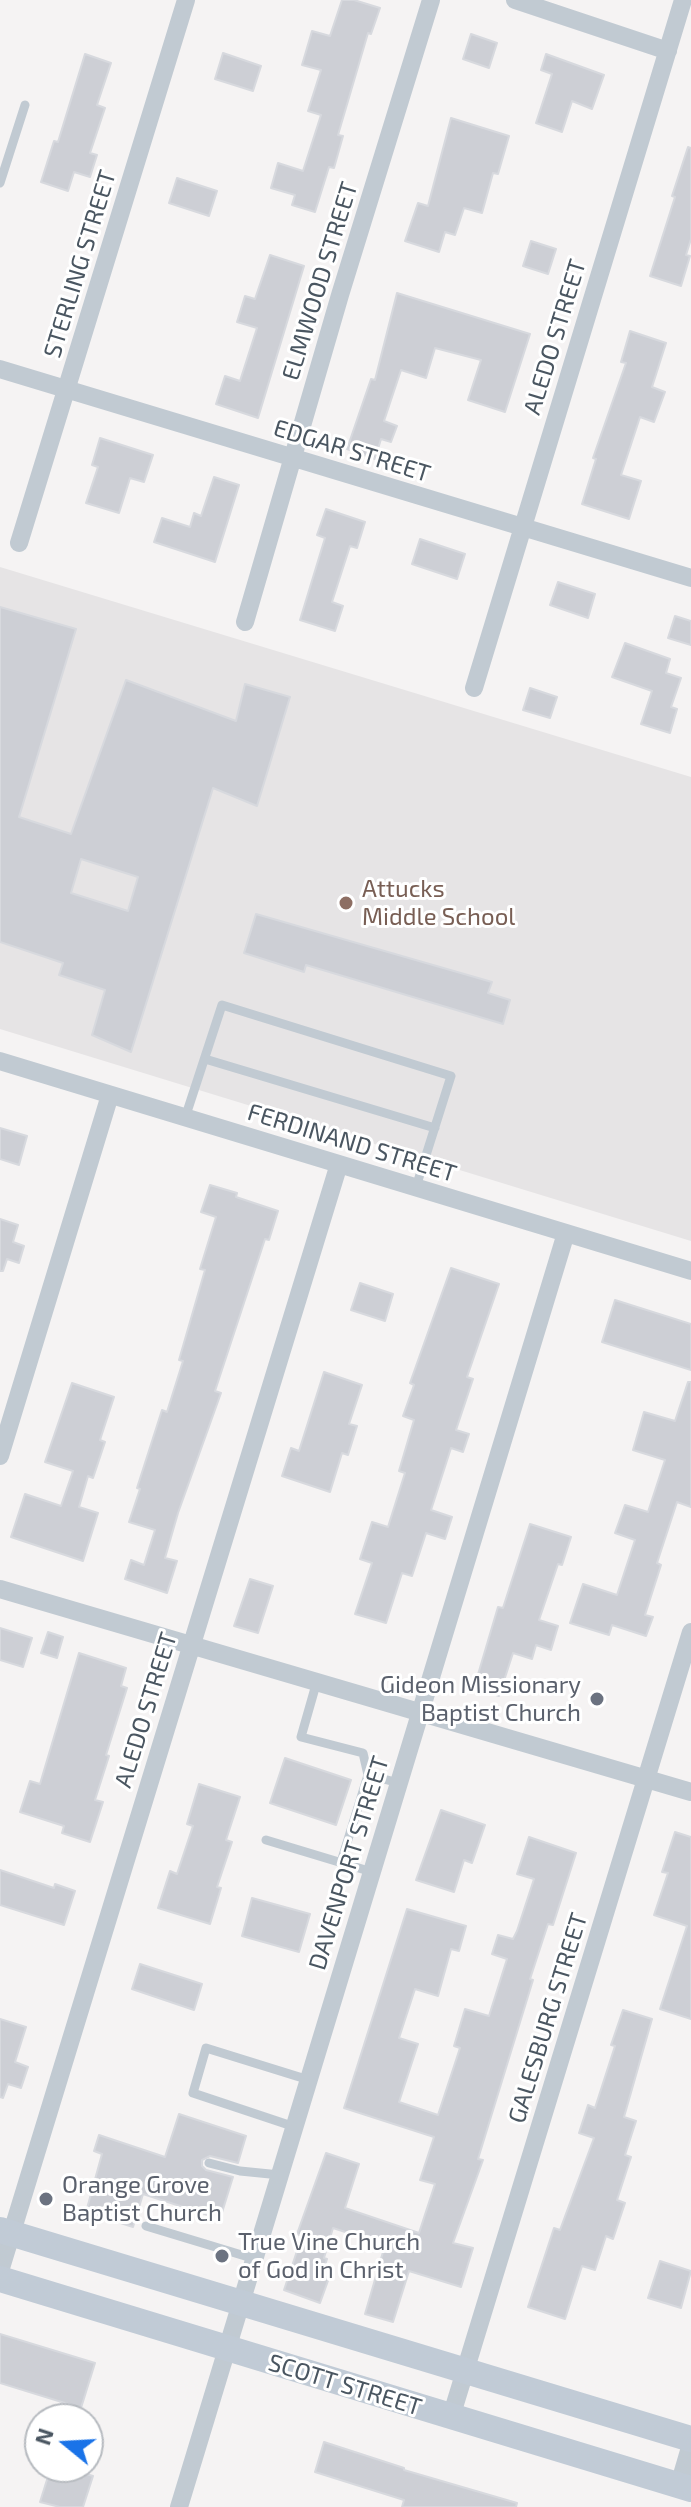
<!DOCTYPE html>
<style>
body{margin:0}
#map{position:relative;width:691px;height:2507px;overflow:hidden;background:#f5f3f3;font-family:"Exo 2",sans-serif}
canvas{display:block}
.north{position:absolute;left:24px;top:2403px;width:80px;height:80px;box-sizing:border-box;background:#fff;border:2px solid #b7bbc0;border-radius:50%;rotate:288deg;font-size:22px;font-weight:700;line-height:32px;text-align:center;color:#4a5661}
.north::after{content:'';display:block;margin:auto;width:28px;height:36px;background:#1a73e8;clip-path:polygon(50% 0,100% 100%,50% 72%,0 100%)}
</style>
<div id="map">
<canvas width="691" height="2507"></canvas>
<div class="north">N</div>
</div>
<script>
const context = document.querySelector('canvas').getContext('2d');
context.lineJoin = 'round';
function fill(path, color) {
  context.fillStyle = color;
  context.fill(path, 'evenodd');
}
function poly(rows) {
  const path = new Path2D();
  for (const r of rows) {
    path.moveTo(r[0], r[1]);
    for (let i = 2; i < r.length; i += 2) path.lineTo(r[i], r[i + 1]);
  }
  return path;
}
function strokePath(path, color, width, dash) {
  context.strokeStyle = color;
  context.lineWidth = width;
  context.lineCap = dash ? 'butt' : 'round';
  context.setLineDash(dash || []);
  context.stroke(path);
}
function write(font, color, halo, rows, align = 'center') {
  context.font = font + ' "Exo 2",sans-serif';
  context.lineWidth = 6;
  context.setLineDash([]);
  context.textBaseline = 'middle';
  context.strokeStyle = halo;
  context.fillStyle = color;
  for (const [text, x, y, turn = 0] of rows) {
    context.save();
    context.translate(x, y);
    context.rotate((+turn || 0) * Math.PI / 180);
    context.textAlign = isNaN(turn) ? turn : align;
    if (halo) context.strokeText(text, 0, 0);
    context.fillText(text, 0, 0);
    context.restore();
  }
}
const education = poly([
 [0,567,691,777,691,1241,0,1029]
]);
const building = poly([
 [342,0,354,0,380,8,371,34,368,33,338,135,343,136,334,168,329,167,315,212,292,205,295,195,271,188,278,163,303,171,321,115,308,111,321,70,302,65,312,31,330,36,342,0],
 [471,34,497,43,489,68,463,59,471,34],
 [223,53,261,66,253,91,215,79,223,53],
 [85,54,111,63,97,105,105,108,90,153,97,155,90,177,74,172,68,191,41,182,54,141,58,142,85,54],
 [546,54,604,75,592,109,572,101,562,132,536,123,552,74,541,70,546,54],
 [451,118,509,136,498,174,493,173,482,213,464,208,455,235,445,232,439,252,405,241,418,203,428,206,451,118],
 [688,147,691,148,691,239,686,255,690,256,681,286,650,276,675,197,672,196,688,147],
 [177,178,217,191,209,216,169,203,177,178],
 [531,241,556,249,548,274,523,266,531,241],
 [270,255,304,266,258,418,216,404,225,376,240,381,257,328,237,322,245,296,255,299,270,255],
 [397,293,530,334,505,412,468,400,481,360,435,348,426,378,401,370,384,421,397,426,391,442,381,439,375,459,347,449,371,379,375,380,397,293],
 [630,331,666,343,652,387,665,392,654,422,640,417,621,475,641,481,629,519,582,504,596,459,593,458,626,363,621,362,630,331],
 [100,438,153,455,144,482,130,478,119,513,86,503,98,467,92,465,100,438],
 [214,477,239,485,215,562,154,542,162,518,190,527,194,513,201,516,214,477],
 [326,509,365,522,357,548,350,546,332,602,343,606,335,631,300,620,325,538,317,535,326,509],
 [420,539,465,554,457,579,412,564,420,539],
 [558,582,595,594,588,618,550,605,558,582],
 [0,607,76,629,19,817,71,834,126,680,236,721,245,684,290,697,257,806,213,788,131,1052,92,1035,105,990,59,975,63,963,0,942,0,607],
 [81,859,138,877,128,911,71,893,81,859],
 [675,616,691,621,691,645,668,638,675,616],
 [625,643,670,659,666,673,681,678,671,707,677,709,670,733,641,724,652,691,612,677,625,643],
 [530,688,557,697,550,718,523,710,530,688],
 [256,914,492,982,488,993,510,1000,503,1024,306,965,304,972,244,953,256,914],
 [0,1128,27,1136,19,1165,0,1159,0,1128],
 [210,1185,237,1193,236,1197,278,1211,269,1240,265,1239,215,1391,221,1393,178,1513,165,1558,177,1561,167,1593,125,1579,131,1560,144,1565,155,1530,129,1522,140,1489,137,1488,162,1410,167,1412,183,1361,179,1360,205,1270,200,1269,216,1217,201,1212,210,1185],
 [0,1219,18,1225,13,1242,24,1246,19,1263,7,1259,3,1271,0,1271,0,1219],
 [451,1268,499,1284,467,1377,473,1379,456,1430,469,1434,463,1452,451,1448,431,1510,452,1517,445,1539,426,1533,412,1576,402,1573,386,1623,355,1614,372,1563,360,1559,372,1522,388,1527,405,1473,399,1471,414,1420,403,1416,414,1385,410,1383,451,1268],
 [360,1283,393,1294,385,1321,351,1310,360,1283],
 [615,1300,691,1324,691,1370,602,1342,615,1300],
 [324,1372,362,1385,349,1424,357,1426,348,1455,342,1453,330,1492,282,1476,291,1448,299,1451,324,1372],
 [688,1382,691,1382,691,1507,677,1502,657,1563,661,1565,645,1615,653,1617,646,1636,612,1625,609,1635,570,1623,583,1584,617,1595,635,1540,615,1533,625,1505,648,1512,665,1460,633,1450,644,1412,675,1421,688,1382],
 [72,1383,114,1397,100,1440,105,1442,93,1478,88,1476,79,1507,98,1513,83,1561,11,1537,25,1494,61,1506,73,1471,45,1462,72,1383],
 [530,1524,571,1537,562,1565,558,1564,539,1620,558,1626,551,1650,536,1645,532,1659,513,1653,499,1696,474,1688,498,1607,503,1608,530,1524],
 [250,1579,273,1586,258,1633,234,1626,250,1579],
 [0,1628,32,1638,23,1667,0,1660,0,1628],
 [48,1632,63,1637,57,1658,41,1653,48,1632],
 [79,1653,126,1668,121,1686,127,1688,106,1755,109,1756,95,1800,103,1802,90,1842,62,1833,64,1826,20,1812,30,1781,40,1784,79,1653],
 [285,1758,351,1780,336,1825,270,1803,285,1758],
 [199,1784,240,1797,226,1840,232,1842,217,1887,221,1888,210,1924,158,1908,170,1871,177,1874,193,1826,187,1824,199,1784],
 [441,1810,485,1825,472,1863,464,1860,454,1892,416,1880,441,1810],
 [675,1832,691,1837,691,2019,660,2009,687,1926,654,1915,668,1873,662,1872,675,1832],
 [529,1837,576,1853,553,1925,548,1924,530,1979,533,1980,478,2159,483,2160,453,2243,473,2248,461,2287,409,2271,393,2322,365,2314,385,2245,333,2228,324,2258,327,2259,322,2275,329,2278,320,2303,284,2290,302,2236,297,2234,326,2153,359,2164,345,2208,419,2233,435,2184,420,2180,434,2137,344,2108,407,1909,466,1926,459,1951,451,1949,438,1996,415,1989,399,2038,418,2044,399,2102,438,2115,460,2048,454,2046,465,2009,489,2016,507,1959,492,1954,498,1935,513,1939,517,1931,534,1879,517,1874,529,1837],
 [0,1870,54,1888,55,1884,75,1891,64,1925,0,1905,0,1870],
 [252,1898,310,1914,299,1952,242,1936,252,1898],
 [140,1964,202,1984,194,2010,132,1989,140,1964],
 [623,2010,652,2019,624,2117,636,2121,625,2155,631,2157,617,2200,625,2203,613,2239,606,2236,595,2270,582,2266,565,2319,528,2307,554,2228,560,2230,594,2138,579,2133,588,2105,595,2108,615,2046,611,2045,623,2010],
 [0,2019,26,2027,15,2062,28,2067,21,2088,8,2084,3,2098,0,2097,0,2019],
 [179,2114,246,2136,238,2163,210,2156,202,2160,202,2166,206,2170,233,2177,220,2219,143,2194,133,2227,86,2212,102,2154,94,2151,99,2135,165,2157,179,2114],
 [660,2261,691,2271,681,2308,648,2298,660,2261],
 [0,2334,95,2363,81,2408,0,2383,0,2334],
 [324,2442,404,2468,404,2470,517,2503,516,2507,402,2507,404,2500,315,2472,324,2442],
 [51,2467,63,2467,93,2476,83,2507,60,2507,40,2502,51,2467]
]);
const service = poly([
 [0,183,25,105],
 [205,1059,435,1128],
 [185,1118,222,1005,451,1076,416,1187],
 [317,1681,301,1737,363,1753,368,1775,341,1862],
 [368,1775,399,1783],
 [266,1840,372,1872],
 [295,2127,193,2093,206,2048,309,2080],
 [209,2163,240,2171,280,2175],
 [146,2226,255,2259]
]);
const minor = poly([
 [515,0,668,51],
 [0,369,691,578],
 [19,543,186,0],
 [245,622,340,295,431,0],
 [474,688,683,0],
 [0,1061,691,1271],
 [0,1456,110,1095],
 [0,1589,691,1792],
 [0,2271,339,1164],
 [451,2417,691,1632],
 [679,2485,691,2444],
 [179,2507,566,1233]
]);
const secondary = poly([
 [0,2230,691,2439],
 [0,2279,691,2489]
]);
const markers = [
 [346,903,8,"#8d6e63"],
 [597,1699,8,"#6b7280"],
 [46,2199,8,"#6b7280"],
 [222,2256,8,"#6b7280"]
];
const streetNames = [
 ["STERLING STREET",80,264,-73],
 ["ELMWOOD STREET",320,281,-73],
 ["ALEDO STREET",555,337,-73],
 ["EDGAR STREET",352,451,17],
 ["FERDINAND STREET",352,1143,17],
 ["ALEDO STREET",146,1710,-73],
 ["DAVENPORT STREET",349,1863,-73],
 ["GALESBURG STREET",548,2018,-73],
 ["SCOTT STREET",345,2385,17]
];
const educationNames = [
 ["Attucks",362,889],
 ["Middle School",362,917]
];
const worshipNames = [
 ["Gideon Missionary",581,1685,"right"],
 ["Baptist Church",581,1713,"right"],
 ["Orange Grove",62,2185],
 ["Baptist Church",62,2213],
 ["True Vine Church",238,2242],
 ["of God in Christ",238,2270]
];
fill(education, '#e6e4e5');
fill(building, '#cdcfd5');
strokePath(building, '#d7d9de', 2);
strokePath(service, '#c1cad2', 9);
strokePath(minor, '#c1cad2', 18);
strokePath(secondary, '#c1cbd6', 26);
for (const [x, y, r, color] of markers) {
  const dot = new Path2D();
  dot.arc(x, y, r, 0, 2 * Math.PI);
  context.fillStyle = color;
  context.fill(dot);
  strokePath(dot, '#fff', 3);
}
write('24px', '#4a5661', '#fff', streetNames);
write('24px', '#785e54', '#fff', educationNames, 'left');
write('24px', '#5b616d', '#fff', worshipNames, 'left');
</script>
